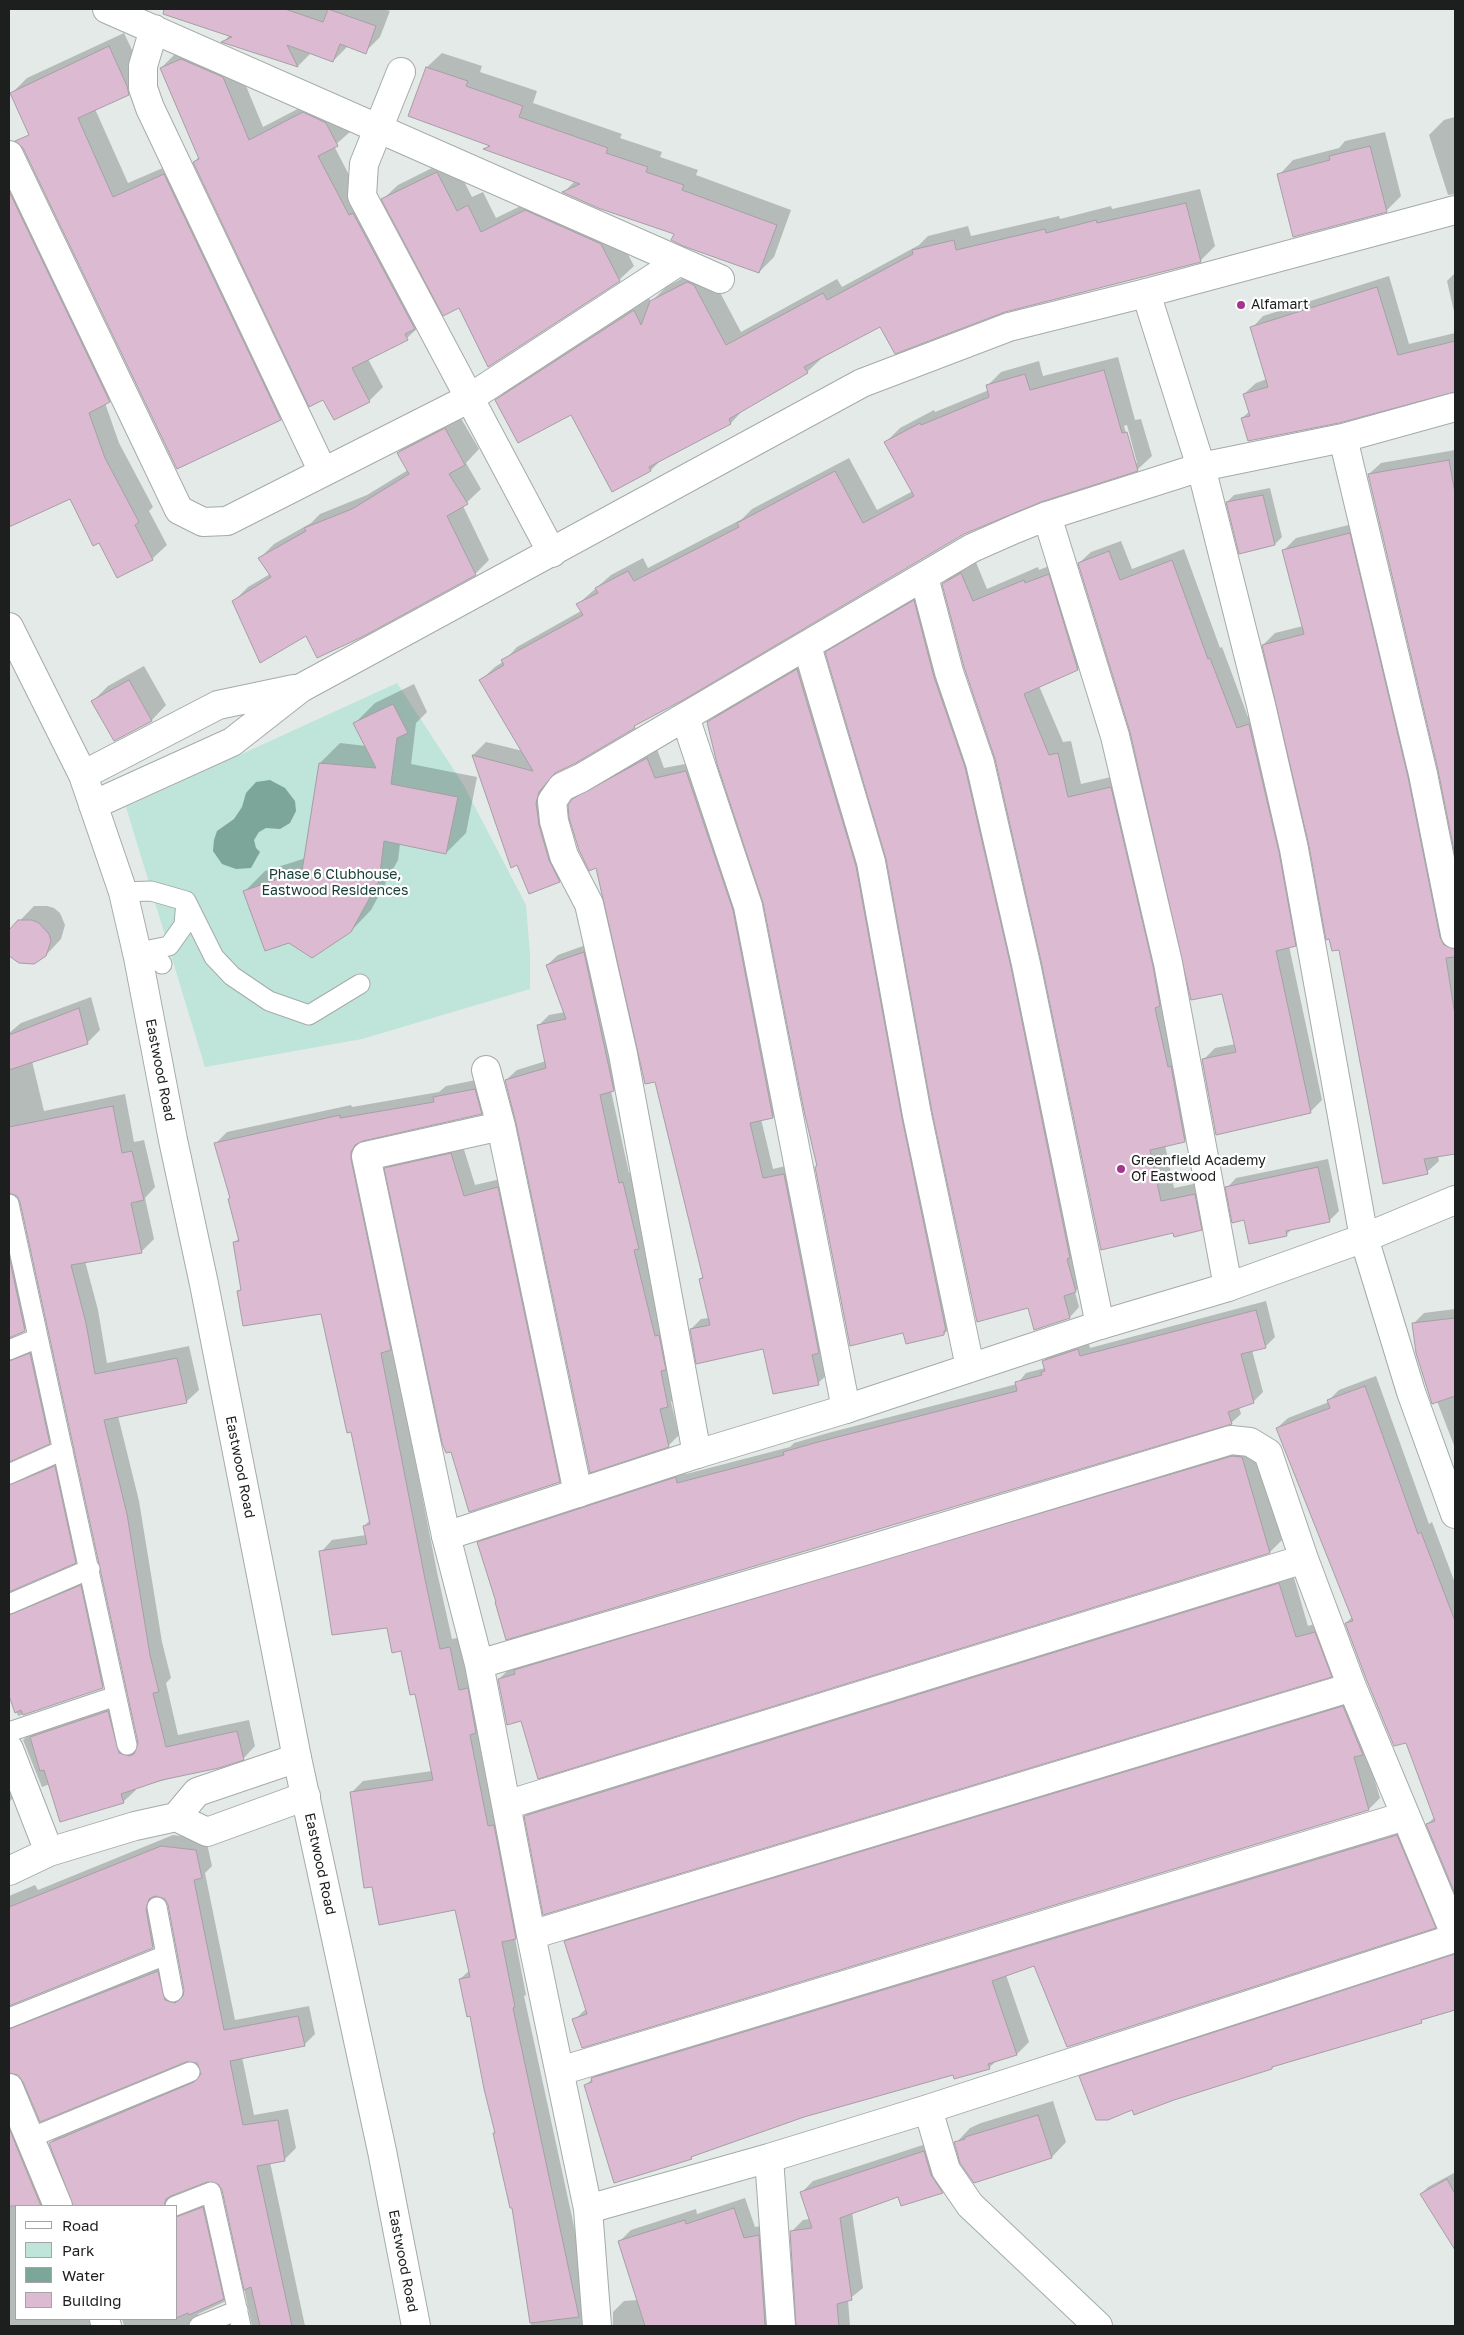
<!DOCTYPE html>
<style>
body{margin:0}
#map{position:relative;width:1464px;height:2335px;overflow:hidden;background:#e3eae8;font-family:"Golos Text",sans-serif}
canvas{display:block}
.frame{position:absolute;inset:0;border:10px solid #1d1f1e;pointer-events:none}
.legend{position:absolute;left:15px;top:2205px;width:162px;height:115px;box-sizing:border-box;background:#fff;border:1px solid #a5a5a5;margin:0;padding:6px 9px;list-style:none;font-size:15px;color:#1d1f1e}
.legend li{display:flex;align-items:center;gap:10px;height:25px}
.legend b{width:25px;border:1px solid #a5a5a5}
</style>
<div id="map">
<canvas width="1464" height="2335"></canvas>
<div class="frame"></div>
<ul class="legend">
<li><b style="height:6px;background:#fff"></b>Road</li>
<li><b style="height:14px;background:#bfe4d9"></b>Park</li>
<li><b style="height:14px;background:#7ba699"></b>Water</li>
<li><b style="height:14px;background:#dcbad2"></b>Building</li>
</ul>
</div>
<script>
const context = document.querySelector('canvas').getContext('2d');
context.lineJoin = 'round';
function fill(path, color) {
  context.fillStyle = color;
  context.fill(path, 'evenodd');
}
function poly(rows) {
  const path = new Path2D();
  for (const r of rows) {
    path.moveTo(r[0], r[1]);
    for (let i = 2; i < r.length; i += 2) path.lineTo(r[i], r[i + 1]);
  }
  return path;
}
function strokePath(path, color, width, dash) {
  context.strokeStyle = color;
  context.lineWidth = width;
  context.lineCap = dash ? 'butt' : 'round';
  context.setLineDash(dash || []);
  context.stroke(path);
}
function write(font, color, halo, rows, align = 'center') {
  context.font = font + ' "Golos Text",sans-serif';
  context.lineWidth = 4.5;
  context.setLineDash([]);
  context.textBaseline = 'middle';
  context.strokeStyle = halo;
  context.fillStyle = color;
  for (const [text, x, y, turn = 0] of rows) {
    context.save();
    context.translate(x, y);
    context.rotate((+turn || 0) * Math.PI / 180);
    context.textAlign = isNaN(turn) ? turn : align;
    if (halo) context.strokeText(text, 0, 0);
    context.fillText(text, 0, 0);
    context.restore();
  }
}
const green = poly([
 [397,683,463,784,526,905,530,955,530,989,362,1039,205,1067,126,807]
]);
const water = poly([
 [270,780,285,788,295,801,296,811,290,823,280,829,266,828,259,832,254,840,256,848,260,852,251,868,236,869,222,864,213,851,214,840,217,831,234,819,242,807,246,793,256,782]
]);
const shadow = poly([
 [171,9,383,9,390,11,380,37,365,52,348,46,333,61,311,53,298,66,224,41,230,35],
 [124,33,142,71,143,79,128,94,95,109,128,183,179,161,295,404,280,418,92,275,12,93,27,78],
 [442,53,482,66,480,72,537,91,533,103,622,134,620,138,662,152,660,157,698,170,696,175,791,210,774,257,759,272,675,234,564,192,575,181,486,149,490,144,410,116,427,67],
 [175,54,237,64,263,127,317,99,351,131,334,146,363,202,421,325,407,338,368,359,383,387,369,401,194,162,199,157,161,68],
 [1455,117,1455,194,1448,195,1429,135,1444,120],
 [1385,132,1401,196,1386,211,1279,175,1293,160,1339,148,1345,141],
 [452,158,472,197,483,192,496,218,541,196,615,229,634,266,619,280,460,307,383,199,398,185],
 [9,165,124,386,105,403,119,443,153,507,149,511,167,545,152,559,99,541,70,498,9,526],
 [1200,189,1215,246,1200,261,880,325,822,358,807,372,744,409,731,423,661,460,651,470,613,490,571,413,496,401,511,386,648,296,651,302,666,287,702,268,708,270,741,332,837,279,842,287,919,245,928,236,968,226,971,236,1059,216,1060,219,1111,206,1112,209],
 [1455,273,1455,316,1447,281],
 [1389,276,1409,344,1455,333,1455,391,1242,418,1250,411,1244,394,1256,383,1267,379,1252,328,1263,316],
 [1118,357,1135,420,1141,419,1152,456,1138,469,1041,500,964,533,558,770,553,777,550,788,573,867,559,881,473,755,486,742,523,751,481,680,495,667,504,661,517,647,581,611,578,604,611,575,643,558,648,568,742,519,752,509,849,458,877,510,913,491,886,442,900,428,934,410,935,412,989,390,987,386,1001,372,1039,361,1043,376],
 [1127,425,1137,463,1135,463,1124,426],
 [459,415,479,449,466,463,481,489,463,506,489,560,475,574,307,634,234,601,248,587,270,574,260,558,274,544,311,523,320,514,367,495,408,470,398,453,412,439],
 [1455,450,1455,849,1439,770,1369,474,1381,463],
 [1270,488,1282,537,1275,544,1227,502,1234,495],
 [1361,522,1455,933,1455,1153,1438,1156,1439,1161,1427,1172,1363,1064,1360,1064,1350,992,1347,993,1340,949,1310,845,1263,645,1275,633,1303,626,1284,550,1296,538],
 [1121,541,1132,569,1184,549,1220,648,1222,647,1248,717,1261,713,1307,933,1295,945,1289,946,1322,1100,1310,1112,1203,1060,1215,1048,1235,1044,1223,992,1131,732,1079,563,1091,552],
 [975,560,987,589,1038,567,1039,570,1062,561,1091,655,1078,669,1039,686,1063,742,1071,741,1081,784,1124,774,1198,1127,1185,1140,1165,1145,1174,1188,1208,1181,1215,1216,1201,1229,1175,1236,1043,961,996,759,943,584,957,570],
 [924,592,944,667,1080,1247,1085,1281,1075,1292,1079,1307,1070,1317,888,859,827,653,837,643],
 [807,660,865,856,953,1324,944,1334,904,1331,818,1165,765,903,709,722,719,712],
 [144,666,166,705,152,720,114,740,93,701,108,686],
 [414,684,427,712,416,723,411,764,477,777,466,833,446,853,400,844,398,860,371,910,351,931,245,891,265,871,306,858,320,763,340,743,366,746,355,723,375,703],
 [657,749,664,768,696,762,742,900,783,1107,773,1117,761,1119,773,1169,794,1164,828,1374,818,1383,764,1348,691,1329,701,1319,709,1318,700,1279,703,1276,656,1081,597,867,573,800,584,790],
 [34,906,47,906,54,908,60,913,65,925,61,939,46,955,20,962,9,952,9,932],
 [594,942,624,1080,611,1091,629,1173,634,1172,678,1395,671,1402,679,1435,668,1446,517,1122,506,1080,517,1070,546,1061,538,1026,549,1015,565,1012,547,965,558,955],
 [91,997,100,1030,88,1042,32,1061,44,1111,125,1094,134,1142,144,1140,155,1187,145,1198,154,1239,141,1252,85,1261,98,1310,107,1363,189,1346,199,1390,186,1402,118,1416,139,1501,162,1642,171,1678,166,1683,178,1735,249,1720,255,1746,243,1759,135,1788,136,1790,123,1802,50,1784,42,1787,23,1740,35,1728,120,1699,131,1741,139,1744,21,1201,13,1192,10,1192,37,1318,24,1330,11,1336,10,1341,42,1342,61,1430,49,1443,10,1460,10,1466,67,1455,87,1550,75,1562,11,1590,10,1595,93,1574,115,1675,102,1687,18,1716,9,1690,9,1033,21,1023],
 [486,1078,492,1102,481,1113,362,1140,362,1147,393,1346,437,1572,452,1639,462,1637,527,1926,515,1938,526,1995,524,1996,595,2323,599,2326,531,2326,523,2259,513,2206,494,2134,496,2132,472,2015,460,1979,470,1970,456,1908,351,1793,363,1781,432,1771,416,1692,402,1650,388,1626,321,1552,332,1540,366,1535,364,1526,370,1520,352,1431,322,1313,239,1291,242,1288,235,1242,240,1237,232,1197,215,1144,227,1132,351,1105,352,1107,439,1092,446,1086],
 [462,1143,475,1185,509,1177,570,1470,559,1481,386,1168,397,1157],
 [1328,1159,1339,1211,1330,1220,1293,1228,1286,1235,1244,1218,1227,1188,1236,1178],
 [1266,1301,1275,1337,1265,1347,1252,1350,1263,1392,1253,1402,1239,1407,1241,1414,1231,1423,497,1601,479,1543,488,1533,685,1469,686,1474,790,1447,794,1443,828,1433,1017,1384,1026,1373,1045,1368,1043,1361,1053,1351,1088,1340,1090,1348],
 [1455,1309,1455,1448,1437,1401,1413,1324,1424,1313],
 [1376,1376,1429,1524,1432,1522,1455,1583,1455,1891,1427,1824,1435,1817,1407,1742,1346,1623,1352,1617,1277,1428,1288,1418,1329,1402,1328,1401,1339,1390],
 [1254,1445,1282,1540,1270,1552,539,1777,522,1719,499,1679,511,1667],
 [1292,1571,1308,1626,1327,1620,1343,1663,1331,1676,525,1816,538,1804],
 [1354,1696,1366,1750,1380,1798,1369,1809,574,2020,587,2008,565,1942,576,1931],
 [9,1748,24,1788,9,1802],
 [1409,1823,1443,1904,1431,1916,1035,1964,1006,1975,1029,2042,1017,2054,997,2060,989,2068,954,2074,804,2116,695,2154,691,2158,586,2085,605,2066],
 [173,1835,206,1839,212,1866,205,1873,235,2020,309,2006,315,2034,304,2045,242,2057,254,2115,288,2109,296,2148,285,2159,270,2162,305,2326,124,2326,122,2319,176,2319,176,2206,75,2206,50,2143,61,2132,203,2073,197,2062,186,2060,24,2081,19,2074,9,2072,9,2008,9,2011,168,1960,181,1992,185,1992,167,1899,157,1895,164,1936,153,1947,9,2006,9,1896,35,1885,38,1890],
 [213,2180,219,2183,223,2189,252,2326,244,2323,240,2316,203,2324,198,2314,224,2302,235,2291,214,2197,178,2204,174,2193],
 [1455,1962,1455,2010,1275,2065,1272,2068,1133,2109,1080,2077,1090,2067,1318,1993,1320,1999],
 [9,2091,59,2206,16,2206,16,2319,103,2319,108,2326,9,2326],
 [1053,2101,1066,2142,1052,2157,956,2143,970,2128,981,2123],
 [935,2141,953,2180,942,2191,899,2195,852,2212,863,2288,848,2300,850,2326,798,2326,791,2232,803,2220,810,2219,802,2192,813,2181],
 [1454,2173,1455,2229,1447,2234,1421,2194,1428,2187],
 [745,2198,755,2227,770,2225,783,2326,613,2326,613,2312,624,2301,638,2300,619,2242,631,2230,696,2209,697,2214]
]);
const building = poly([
 [164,9,285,9,323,22,328,9,376,26,366,54,340,44,333,62,287,45,298,67,221,42,232,37,163,14,164,9],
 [109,46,127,86,129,95,78,118,113,197,164,174,281,420,177,469,23,148,15,141,29,135,10,93,109,46],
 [181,59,223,77,249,140,303,112,326,123,338,146,318,156,349,215,353,213,415,329,405,334,408,340,352,368,370,402,334,420,323,400,309,407,193,162,199,159,160,68,181,59],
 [426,67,468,81,466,86,523,106,519,117,608,148,606,153,648,167,646,172,684,185,682,190,777,225,759,273,683,246,671,240,674,234,598,208,562,192,580,184,483,149,490,146,408,116,426,67],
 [1370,146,1387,212,1293,237,1277,174,1330,160,1329,156,1370,146],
 [437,172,457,211,468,205,481,232,525,210,601,244,620,281,488,367,459,308,443,316,381,199,437,172],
 [9,191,110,402,89,413,105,458,139,522,135,525,153,560,117,578,99,543,93,546,70,499,9,527,9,191],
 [1186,203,1201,262,1005,312,895,354,880,327,804,367,808,373,729,419,731,424,649,467,651,471,612,492,571,415,518,443,495,400,634,310,641,325,650,301,687,282,694,285,726,345,823,293,827,300,913,254,912,250,954,240,956,250,1045,229,1046,233,1096,220,1097,223,1186,203],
 [1377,287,1398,355,1455,341,1455,392,1339,423,1248,441,1241,418,1250,416,1243,394,1268,387,1250,327,1377,287],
 [1104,370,1122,433,1127,432,1138,471,1041,502,964,534,685,699,634,726,635,728,574,764,555,773,539,792,536,803,539,825,549,860,560,882,529,894,517,865,511,868,472,755,533,771,479,680,504,665,501,660,583,615,576,604,598,593,595,588,628,571,634,581,739,527,737,523,835,471,863,523,914,496,884,442,920,423,921,425,989,397,986,385,1025,374,1030,390,1104,370],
 [445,428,465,465,449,474,468,504,447,516,476,575,364,636,317,658,306,636,260,663,232,601,271,577,258,558,306,531,304,528,352,509,409,474,397,453,445,428],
 [1449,460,1455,493,1455,856,1438,770,1368,474,1449,460],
 [1263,495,1275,545,1239,554,1226,502,1263,495],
 [1350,533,1408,777,1440,937,1444,945,1455,949,1455,957,1446,958,1455,1015,1455,1154,1424,1159,1428,1174,1383,1184,1339,950,1332,951,1329,939,1326,940,1309,846,1262,645,1304,634,1282,550,1350,533],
 [1109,551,1120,580,1172,560,1208,659,1210,658,1237,728,1249,724,1279,852,1296,946,1276,951,1311,1113,1216,1135,1202,1059,1236,1052,1222,994,1191,1000,1130,732,1078,563,1109,551],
 [961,573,973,601,1024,580,1025,583,1049,574,1078,670,1024,694,1049,755,1058,753,1068,797,1111,787,1153,966,1160,1006,1155,1008,1168,1067,1171,1066,1185,1142,1150,1150,1161,1201,1195,1194,1202,1230,1174,1237,1173,1233,1101,1250,1041,961,995,759,964,667,942,584,961,573],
 [914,600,934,677,965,767,1011,967,1070,1258,1067,1259,1076,1292,1064,1296,1070,1318,1034,1330,1028,1308,977,1322,932,1112,886,859,825,652,914,600],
 [797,669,856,866,902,1118,946,1331,944,1331,944,1335,906,1344,903,1333,850,1346,815,1167,817,1166,804,1111,763,903,717,764,707,722,797,669],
 [129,680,152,721,114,741,91,701,129,680],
 [393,704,408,733,397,738,391,784,458,797,446,854,384,841,379,881,351,932,312,958,289,943,265,951,243,891,302,871,319,763,376,768,353,723,393,704],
 [647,758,655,778,686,771,733,910,773,1118,750,1123,763,1178,784,1174,819,1353,812,1355,819,1385,773,1394,763,1349,696,1364,690,1329,710,1325,699,1279,703,1278,655,1082,645,1084,596,868,589,871,579,850,569,818,568,805,572,799,647,758],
 [18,920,32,920,39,923,49,934,51,941,46,956,34,964,19,963,9,956,9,930,18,920],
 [584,952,614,1091,600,1095,619,1183,623,1182,639,1249,634,1250,655,1336,659,1335,666,1370,661,1371,668,1407,660,1409,669,1447,590,1473,516,1123,505,1080,546,1068,537,1025,566,1019,546,965,584,952],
 [79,1008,88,1044,9,1070,9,1035,79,1008],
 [475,1089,482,1114,363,1141,355,1145,351,1152,351,1159,391,1350,381,1353,426,1584,440,1649,450,1647,459,1690,468,1688,476,1733,470,1735,488,1826,494,1825,516,1939,502,1942,515,2007,513,2008,579,2317,530,2323,512,2208,510,2208,493,2133,495,2133,484,2089,470,2016,467,2017,459,1979,470,1977,455,1910,379,1925,372,1887,364,1888,350,1792,433,1780,415,1694,410,1695,401,1651,392,1653,387,1628,332,1635,319,1551,367,1544,363,1526,370,1524,351,1432,347,1433,321,1314,243,1326,237,1291,241,1290,233,1242,239,1241,228,1199,230,1198,214,1143,340,1115,340,1118,434,1102,433,1097,475,1089],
 [113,1106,122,1153,132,1151,144,1200,131,1203,142,1253,71,1265,86,1323,95,1374,177,1358,187,1403,104,1420,127,1514,150,1655,159,1692,153,1693,166,1747,237,1731,244,1760,219,1768,162,1780,121,1794,124,1803,60,1822,44,1770,40,1771,30,1737,108,1711,119,1753,129,1756,134,1754,138,1743,20,1202,17,1196,9,1193,9,1127,113,1106],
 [451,1153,464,1196,498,1187,560,1482,469,1512,451,1452,446,1453,442,1443,384,1168,451,1153],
 [1318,1167,1330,1222,1286,1231,1287,1236,1249,1244,1244,1220,1232,1223,1225,1187,1318,1167],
 [9,1256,25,1331,9,1338,9,1256],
 [1256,1310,1266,1348,1241,1354,1254,1403,1228,1412,1232,1424,506,1640,495,1602,496,1602,477,1542,676,1477,677,1483,784,1455,783,1452,818,1442,1017,1391,1015,1382,1042,1375,1041,1372,1045,1371,1042,1361,1078,1349,1080,1356,1256,1310],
 [1455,1318,1455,1396,1432,1404,1416,1353,1412,1323,1455,1318],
 [30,1353,50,1444,9,1462,9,1361,30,1353],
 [1365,1386,1418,1534,1421,1532,1455,1621,1455,1894,1426,1824,1435,1821,1406,1743,1394,1746,1367,1681,1345,1623,1353,1621,1276,1428,1330,1408,1327,1400,1365,1386],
 [1232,1456,1242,1457,1270,1553,538,1779,521,1721,507,1725,498,1679,515,1674,514,1670,1232,1456],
 [55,1466,76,1563,9,1592,9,1485,55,1466],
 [1279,1583,1296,1637,1315,1632,1332,1677,543,1915,524,1816,1279,1583],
 [81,1585,103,1688,23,1715,21,1710,15,1713,9,1696,9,1615,81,1585],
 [1343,1706,1363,1755,1354,1757,1369,1810,582,2048,572,2019,587,2014,564,1941,1343,1706],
 [1397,1835,1436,1928,1067,2047,1034,1966,992,1981,1017,2055,988,2064,990,2069,954,2079,953,2075,804,2117,691,2157,692,2159,614,2183,584,2085,592,2082,591,2078,1397,1835],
 [161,1846,196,1850,202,1878,194,1880,224,2030,298,2016,305,2046,230,2061,243,2125,278,2120,285,2161,257,2166,292,2326,260,2326,251,2287,244,2290,222,2190,218,2184,207,2182,171,2196,166,2199,164,2206,73,2206,49,2143,194,2082,201,2074,197,2063,186,2062,40,2122,23,2082,18,2075,9,2073,9,2029,158,1971,165,2000,175,2003,183,1996,184,1990,168,1905,165,1899,155,1896,149,1899,146,1909,153,1948,9,2006,9,1907,161,1846],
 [1455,1954,1455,2010,1421,2020,1422,2023,1272,2067,1272,2069,1174,2100,1134,2115,1132,2110,1108,2120,1096,2120,1079,2076,1455,1954],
 [1038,2115,1052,2158,974,2183,960,2163,954,2142,965,2139,965,2137,1038,2115],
 [9,2128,41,2206,9,2206,9,2128],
 [924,2151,931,2175,943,2193,901,2206,898,2197,840,2218,852,2300,837,2304,839,2326,796,2326,790,2231,812,2228,800,2192,924,2151],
 [1447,2179,1455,2194,1455,2250,1420,2194,1447,2179],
 [203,2207,224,2299,189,2315,188,2313,176,2318,176,2217,203,2207],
 [734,2208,744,2238,759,2235,765,2326,645,2326,618,2241,685,2220,686,2224,734,2208]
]);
const lane = poly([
 [123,892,151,891,186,901,214,957,232,976,269,1001,309,1015,360,984],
 [162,964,149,950,169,946,184,925,186,901],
 [9,1204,127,1745],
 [9,1350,38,1338],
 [9,1474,63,1450],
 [9,1604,90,1569],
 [9,1732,116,1696],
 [157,1907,173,1992],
 [9,2018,166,1955],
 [30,2138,190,2072],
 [175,2206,211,2192,241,2326],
 [199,2326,238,2310]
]);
const street = poly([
 [107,9,720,279],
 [154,29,143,66,143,88,150,108,323,472],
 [401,72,364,164,362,196,552,553],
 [9,155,179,510,203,522,227,521,468,399,678,262],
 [1146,293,1201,467,1261,705,1294,849,1364,1238,1411,1392,1455,1514],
 [1343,438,1423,774,1455,934],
 [1047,516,1115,736,1168,963,1228,1287],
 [924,577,949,672,980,763,1026,964,1100,1325],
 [807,646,871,862,917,1115,970,1367],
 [685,717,748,906,846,1409],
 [486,1070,501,1126,578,1493],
 [501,1126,366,1156,446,1536,479,1664,531,1935,588,2209,597,2326],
 [697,1454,623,1054,589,904,564,856,554,821,552,801,562,787,581,778,972,548,1015,529,1047,516,1201,467,1343,438,1455,407],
 [479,1664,864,1551,1231,1440,1250,1442,1268,1453,1304,1559,1352,1687,1455,1934],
 [9,1749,49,1852],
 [506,1805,1304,1559],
 [176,1817,207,1832,306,1796],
 [9,1871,49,1852,135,1826,176,1817,197,1792,297,1758],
 [531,1935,1352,1687],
 [560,2071,1405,1816],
 [9,2088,58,2206],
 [928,2109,946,2170,970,2205,1098,2326],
 [769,2158,781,2326],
 [588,2209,769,2158,928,2109,1455,1938],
 [104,2319,107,2326]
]);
const secondary = poly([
 [9,627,83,775,123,892,138,957,173,1140,204,1284,297,1758,382,2151,416,2326],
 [83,775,218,705,294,689],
 [93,805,232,742,301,688,862,383,1009,327,1146,293,1455,210],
 [446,1536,697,1454,846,1409,1100,1325,1228,1287,1364,1238,1455,1200]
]);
const markers = [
 [1241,305,5,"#a5348f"],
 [1121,1169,5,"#a5348f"]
];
const poiNames = [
 ["Alfamart",1251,305],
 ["Greenfield Academy",1131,1161],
 ["Of Eastwood",1131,1177]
];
const parkNames = [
 ["Phase 6 Clubhouse,",335,875],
 ["Eastwood Residences",335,891]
];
const streetNames = [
 ["Eastwood Road",160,1070,79],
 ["Eastwood Road",240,1467,79],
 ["Eastwood Road",320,1864,78],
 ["Eastwood Road",403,2261,79]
];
fill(green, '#bfe4d9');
fill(water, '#7ba699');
fill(shadow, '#0003');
fill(building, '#dcbad2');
strokePath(building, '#a59fa3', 1);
strokePath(lane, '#a5aba9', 21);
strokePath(street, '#a5aba9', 30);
strokePath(secondary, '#a5aba9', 30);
strokePath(lane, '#fff', 19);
strokePath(street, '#fff', 28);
strokePath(secondary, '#fff', 28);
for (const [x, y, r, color] of markers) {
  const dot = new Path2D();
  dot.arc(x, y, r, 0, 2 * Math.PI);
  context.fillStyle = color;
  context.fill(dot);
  strokePath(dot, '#fff', 2);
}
write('14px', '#1d1f1e', '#fff', poiNames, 'left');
write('14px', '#153d33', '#fff', parkNames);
write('14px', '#1d1f1e', '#fff', streetNames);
</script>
